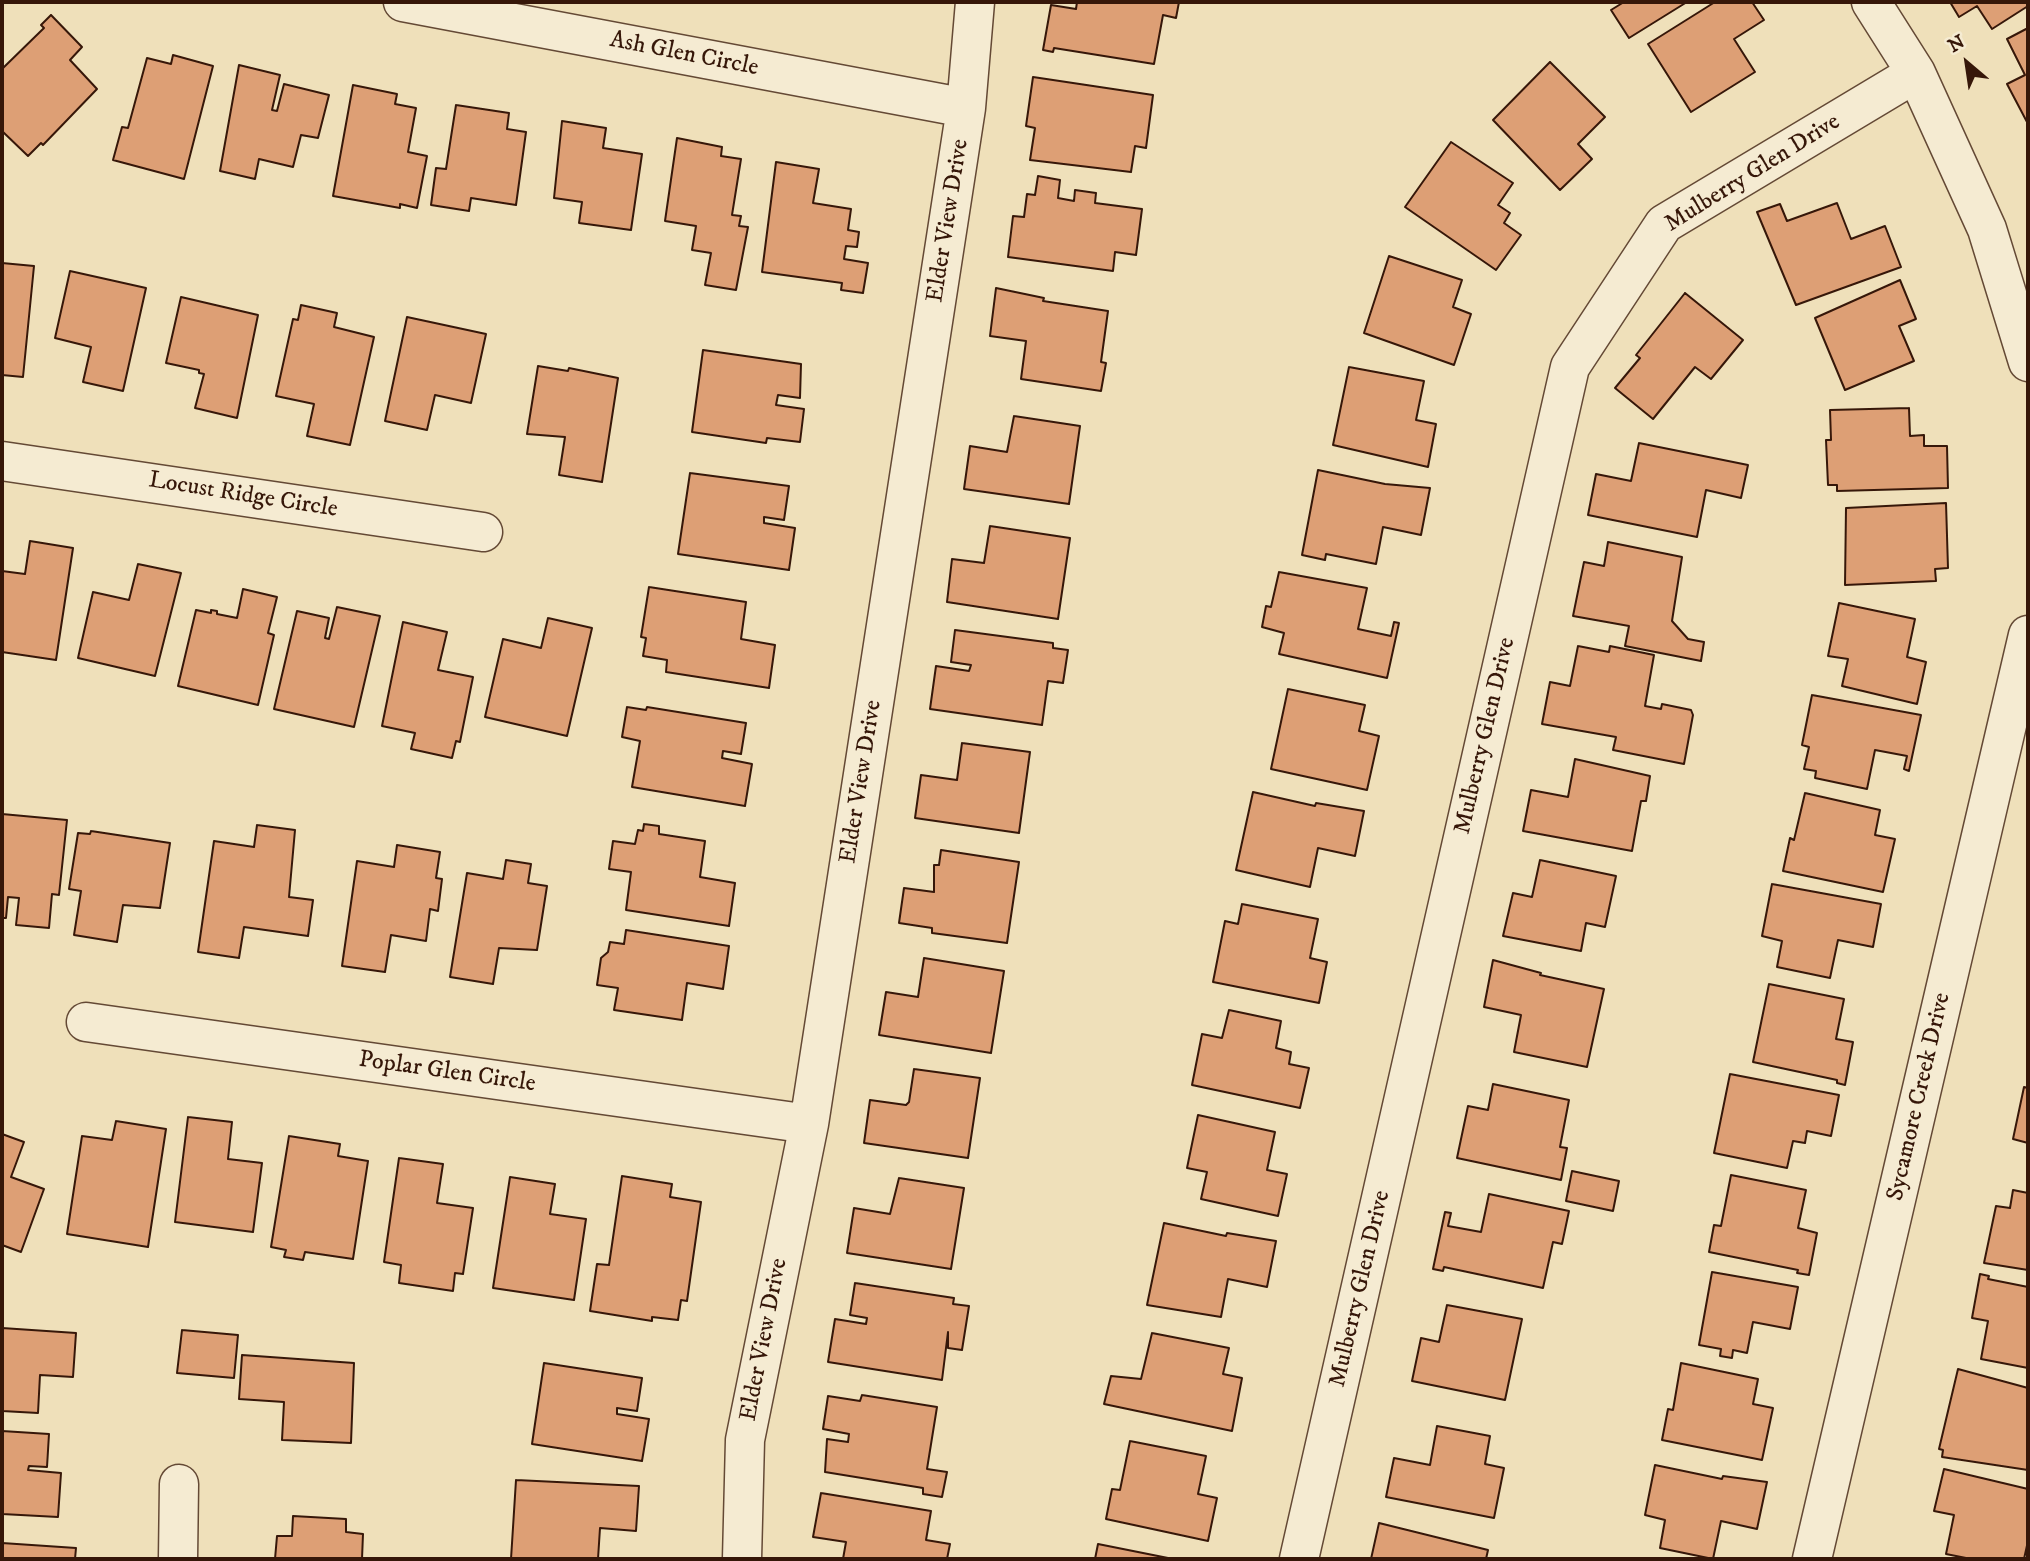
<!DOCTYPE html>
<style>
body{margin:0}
#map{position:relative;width:2030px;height:1561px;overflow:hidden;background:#efe0ba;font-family:"IM FELL DW Pica",serif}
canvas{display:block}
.frame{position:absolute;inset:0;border:4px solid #361709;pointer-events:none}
.north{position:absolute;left:1932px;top:28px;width:70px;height:70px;-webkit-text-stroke:5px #f5ebd2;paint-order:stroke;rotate:331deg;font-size:19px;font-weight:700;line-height:28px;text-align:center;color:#361709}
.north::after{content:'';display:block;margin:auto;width:24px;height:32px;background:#361709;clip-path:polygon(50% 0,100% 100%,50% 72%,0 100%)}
</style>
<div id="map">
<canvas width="2030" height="1561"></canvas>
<div class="frame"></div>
<div class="north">N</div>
</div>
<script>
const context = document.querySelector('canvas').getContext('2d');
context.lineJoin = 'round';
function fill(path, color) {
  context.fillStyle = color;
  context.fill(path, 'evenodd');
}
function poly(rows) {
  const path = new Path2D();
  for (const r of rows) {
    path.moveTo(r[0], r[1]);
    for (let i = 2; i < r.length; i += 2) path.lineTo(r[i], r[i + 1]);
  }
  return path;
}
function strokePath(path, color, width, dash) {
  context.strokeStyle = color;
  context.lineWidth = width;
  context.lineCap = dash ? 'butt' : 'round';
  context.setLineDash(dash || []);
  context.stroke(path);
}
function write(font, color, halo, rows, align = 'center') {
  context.font = font + ' "IM FELL DW Pica",serif';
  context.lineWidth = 6;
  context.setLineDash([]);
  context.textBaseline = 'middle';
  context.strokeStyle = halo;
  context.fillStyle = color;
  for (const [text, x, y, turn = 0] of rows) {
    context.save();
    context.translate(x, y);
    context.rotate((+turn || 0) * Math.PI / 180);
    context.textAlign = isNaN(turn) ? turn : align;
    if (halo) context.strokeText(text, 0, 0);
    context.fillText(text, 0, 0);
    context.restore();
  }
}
const building = poly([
 [1077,2,1179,2,1176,18,1163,15,1154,64,1054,48,1053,52,1043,50,1051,5,1076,9,1077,2],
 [1624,2,1687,2,1629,38,1611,10,1624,2],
 [1715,2,1752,2,1764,20,1734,39,1755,72,1691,112,1648,44,1715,2],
 [1950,2,2028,2,2028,6,1992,29,1977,6,1959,17,1950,2],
 [51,15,82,47,70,60,97,89,43,145,41,143,28,156,2,131,2,69,44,28,41,25,51,15],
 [2028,28,2028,122,2027,122,2007,84,2025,75,2007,39,2028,28],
 [173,55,213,66,184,179,113,160,122,127,128,128,147,58,171,64,173,55],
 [1550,62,1605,117,1578,144,1592,159,1560,190,1493,120,1550,62],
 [239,65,280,75,272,110,277,111,284,84,329,95,318,138,301,135,293,167,259,159,255,179,220,171,239,65],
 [1033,77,1153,95,1146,148,1135,146,1131,172,1030,160,1035,128,1026,126,1033,77],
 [353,85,397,94,395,104,416,108,408,152,427,156,417,208,400,204,400,208,333,196,353,85],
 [456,105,509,113,507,129,526,132,516,205,471,198,469,211,431,205,436,168,446,169,456,105],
 [562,121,606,128,603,148,642,154,631,230,579,223,582,202,554,198,562,121],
 [677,138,722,147,721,156,741,159,732,215,741,216,739,226,748,227,736,290,705,285,711,253,692,250,696,226,665,221,677,138],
 [1451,142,1513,183,1498,205,1510,213,1504,223,1521,235,1496,270,1405,207,1451,142],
 [776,162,819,169,813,203,851,209,848,230,859,232,857,247,846,246,844,259,868,263,863,293,841,290,842,283,762,272,776,162],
 [1038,176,1060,180,1058,198,1074,201,1075,190,1096,193,1095,203,1142,209,1136,255,1115,252,1113,271,1008,257,1013,216,1024,217,1027,194,1035,195,1038,176],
 [1837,203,1851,239,1885,226,1901,267,1796,305,1757,212,1780,204,1787,221,1837,203],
 [1389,256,1462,280,1453,307,1471,314,1454,365,1364,333,1389,256],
 [2,263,34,266,23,377,2,375,2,263],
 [70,271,146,288,123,391,83,382,91,347,55,338,70,271],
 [1900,280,1916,319,1899,326,1914,361,1845,390,1815,318,1900,280],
 [996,288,1044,298,1043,301,1108,311,1101,362,1106,363,1101,391,1021,379,1026,341,990,336,996,288],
 [1685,293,1743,340,1711,379,1695,367,1653,419,1615,388,1640,358,1636,355,1685,293],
 [181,297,258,315,237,418,195,408,204,374,199,373,199,370,166,363,181,297],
 [301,305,337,313,334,327,374,337,350,445,307,436,314,404,276,396,293,319,298,320,301,305],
 [407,317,486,334,471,403,435,395,427,430,385,421,407,317],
 [703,350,801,364,800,398,778,395,776,405,804,409,800,442,767,438,766,443,692,432,703,350],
 [538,366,568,371,569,368,618,378,602,482,559,475,565,437,527,434,538,366],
 [1349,367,1424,381,1416,420,1436,424,1428,467,1333,445,1349,367],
 [1909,408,1910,436,1924,435,1924,446,1947,446,1948,488,1837,491,1837,485,1828,485,1826,440,1831,440,1830,410,1909,408],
 [1014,416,1080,426,1069,504,964,489,970,446,1007,452,1014,416],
 [1639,443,1748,465,1741,498,1706,490,1697,537,1588,515,1596,474,1631,481,1639,443],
 [1318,470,1385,484,1430,488,1421,535,1383,527,1376,564,1326,554,1325,560,1302,555,1318,470],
 [690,473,789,486,784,520,764,517,764,523,795,528,789,570,678,554,690,473],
 [1946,503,1948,568,1935,569,1936,581,1845,585,1846,508,1946,503],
 [990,526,1070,538,1058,619,947,602,952,559,984,563,990,526],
 [30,541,73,548,56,660,2,652,2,571,25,574,30,541],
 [1608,542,1682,557,1672,621,1688,639,1704,642,1701,661,1625,646,1629,626,1573,616,1584,562,1604,566,1608,542],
 [138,564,181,573,155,676,78,658,93,592,129,600,138,564],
 [1279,572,1367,588,1358,629,1391,636,1394,622,1399,623,1387,678,1279,654,1284,633,1262,627,1266,606,1271,607,1279,572],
 [649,587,746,602,741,639,775,645,769,688,666,672,667,660,643,656,646,638,641,637,649,587],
 [243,589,277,597,268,633,274,635,258,705,178,686,196,610,211,613,211,610,217,611,217,614,237,618,243,589],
 [1839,603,1915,619,1907,657,1926,662,1917,704,1842,686,1848,659,1828,656,1839,603],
 [337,607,380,616,354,727,274,709,297,611,329,618,325,638,329,639,337,607],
 [548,618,592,628,567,736,485,717,503,639,541,648,548,618],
 [403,622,447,632,438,670,473,677,460,742,456,741,452,758,411,749,415,733,382,726,403,622],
 [955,630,1053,643,1053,648,1068,650,1063,683,1048,681,1042,725,930,709,936,666,969,671,971,665,951,662,955,630],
 [1578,646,1609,652,1610,646,1654,655,1645,706,1661,709,1662,704,1691,710,1693,715,1684,764,1613,750,1616,737,1542,724,1550,682,1570,686,1578,646],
 [1288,689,1365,705,1359,731,1379,736,1367,790,1271,769,1288,689],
 [1812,695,1921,715,1909,771,1904,769,1907,756,1875,750,1867,789,1815,778,1816,771,1804,769,1809,747,1802,745,1812,695],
 [627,707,646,710,647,707,746,723,741,754,723,751,722,758,752,764,745,806,632,787,640,741,622,737,627,707],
 [962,743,1030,752,1019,833,915,818,921,775,957,780,962,743],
 [1575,759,1650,776,1646,801,1641,801,1632,851,1523,831,1531,790,1568,797,1575,759],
 [1253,792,1315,806,1316,803,1364,811,1355,856,1318,848,1310,887,1236,870,1253,792],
 [1805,793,1880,810,1875,835,1895,839,1883,892,1783,871,1790,838,1794,840,1805,793],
 [2,814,67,820,59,895,52,894,49,928,16,925,19,898,8,897,6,918,2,918,2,814],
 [644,824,659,826,659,834,705,841,700,877,735,883,729,926,626,910,631,872,609,869,613,841,635,844,638,830,643,831,644,824],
 [257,825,295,830,289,897,313,900,308,936,244,927,239,958,198,952,214,841,254,847,257,825],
 [91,831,170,843,160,908,123,905,117,942,74,935,81,891,69,889,78,833,90,834,91,831],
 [397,845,440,852,436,878,442,879,438,911,430,909,426,941,391,935,385,972,342,966,357,861,394,867,397,845],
 [941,850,1019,862,1007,943,932,933,932,928,899,923,904,888,934,892,934,865,939,865,941,850],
 [506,860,531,864,528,883,547,886,537,950,499,948,493,984,450,977,467,873,503,879,506,860],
 [1540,860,1616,876,1605,927,1586,923,1581,951,1503,936,1513,893,1532,897,1540,860],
 [1772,884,1881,904,1873,947,1838,940,1830,978,1777,967,1782,941,1762,936,1772,884],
 [1242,904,1318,919,1310,958,1327,962,1319,1003,1213,982,1225,921,1238,924,1242,904],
 [626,930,729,946,723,989,687,983,682,1020,614,1010,618,988,597,985,601,958,608,952,610,942,624,944,626,930],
 [924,958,1004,971,991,1053,879,1035,886,992,918,997,924,958],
 [1493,960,1541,973,1540,975,1604,989,1587,1067,1514,1052,1521,1015,1484,1007,1493,960],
 [1769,984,1844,999,1836,1039,1853,1042,1845,1085,1837,1083,1837,1080,1753,1062,1769,984],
 [1229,1010,1281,1021,1276,1048,1291,1052,1289,1064,1309,1068,1300,1108,1192,1085,1202,1034,1222,1038,1229,1010],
 [914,1069,980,1078,968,1158,864,1143,870,1100,906,1105,909,1102,914,1069],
 [1730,1074,1839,1095,1831,1136,1807,1131,1805,1143,1793,1141,1787,1168,1714,1153,1730,1074],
 [1493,1084,1569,1100,1560,1147,1567,1148,1561,1180,1457,1158,1468,1106,1488,1110,1493,1084],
 [2024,1087,2028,1088,2028,1143,2013,1139,2024,1087],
 [1198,1115,1275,1132,1267,1170,1287,1174,1278,1216,1201,1199,1207,1172,1187,1168,1198,1115],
 [188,1117,232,1122,228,1159,262,1163,253,1232,175,1222,188,1117],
 [116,1121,166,1129,148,1247,67,1234,82,1136,112,1140,116,1121],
 [2,1134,24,1142,11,1177,44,1189,21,1252,2,1245,2,1134],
 [289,1136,340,1144,338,1156,368,1161,353,1259,305,1252,303,1260,284,1257,286,1250,271,1247,289,1136],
 [399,1158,443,1164,437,1203,473,1208,463,1274,455,1273,453,1291,399,1283,401,1265,384,1262,399,1158],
 [1572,1171,1619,1181,1613,1211,1566,1201,1572,1171],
 [1731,1175,1806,1190,1798,1228,1817,1233,1809,1275,1797,1273,1798,1270,1709,1252,1714,1225,1721,1226,1731,1175],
 [622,1176,672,1184,670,1197,701,1202,687,1301,681,1300,678,1320,652,1317,652,1321,590,1311,597,1264,609,1265,622,1176],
 [510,1177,555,1184,550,1214,586,1219,574,1300,493,1288,510,1177],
 [899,1178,964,1188,951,1269,847,1253,854,1208,890,1214,899,1178],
 [2013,1190,2028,1193,2028,1270,1984,1263,1996,1206,2010,1208,2013,1190],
 [1489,1194,1569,1211,1562,1244,1553,1242,1543,1288,1444,1267,1443,1271,1433,1269,1445,1212,1451,1213,1448,1226,1481,1232,1489,1194],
 [1164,1223,1226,1236,1227,1233,1276,1241,1267,1287,1228,1279,1221,1317,1147,1305,1164,1223],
 [1712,1272,1798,1287,1790,1329,1753,1322,1747,1353,1733,1350,1732,1358,1720,1356,1721,1349,1699,1345,1712,1272],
 [1980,1274,1989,1276,1988,1279,2028,1287,2028,1368,1981,1359,1988,1321,1972,1318,1980,1274],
 [855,1283,954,1298,953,1304,969,1306,962,1350,948,1348,948,1332,942,1380,828,1362,835,1319,866,1324,867,1318,850,1315,855,1283],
 [1447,1305,1522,1319,1505,1400,1412,1381,1421,1338,1439,1342,1447,1305],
 [2,1328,76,1333,73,1377,40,1375,38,1413,2,1411,2,1328],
 [182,1330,238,1335,234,1378,177,1373,182,1330],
 [1152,1333,1229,1348,1223,1374,1242,1378,1232,1431,1104,1404,1111,1376,1141,1379,1152,1333],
 [242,1355,354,1363,351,1443,282,1440,284,1402,239,1399,242,1355],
 [544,1363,642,1378,637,1411,617,1408,617,1414,649,1419,642,1461,532,1444,544,1363],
 [1681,1363,1758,1379,1753,1404,1773,1408,1762,1460,1662,1440,1668,1409,1673,1410,1681,1363],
 [1958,1369,2028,1388,2028,1470,1942,1457,1943,1450,1939,1449,1958,1369],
 [862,1395,937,1407,927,1469,947,1472,942,1497,923,1494,923,1488,825,1472,827,1439,848,1442,849,1434,823,1429,828,1396,860,1401,862,1395],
 [1437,1426,1490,1436,1485,1464,1504,1468,1494,1518,1386,1497,1394,1458,1430,1465,1437,1426],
 [2,1431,49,1434,47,1467,29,1466,28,1470,61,1473,58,1517,2,1514,2,1431],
 [1130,1441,1206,1456,1198,1494,1217,1498,1208,1541,1106,1519,1112,1489,1120,1490,1130,1441],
 [1655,1465,1722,1479,1723,1476,1767,1482,1757,1529,1721,1521,1713,1559,1660,1548,1665,1520,1645,1515,1655,1465],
 [1944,1469,2028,1489,2028,1541,2024,1559,1971,1559,1946,1554,1954,1515,1934,1511,1944,1469],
 [516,1480,639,1486,636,1531,600,1528,598,1559,511,1559,516,1480],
 [821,1493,931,1511,926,1540,950,1544,947,1559,843,1559,846,1542,813,1537,821,1493],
 [293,1516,346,1519,346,1532,363,1534,362,1559,275,1559,277,1536,292,1536,293,1516],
 [1379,1523,1488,1550,1486,1559,1371,1559,1379,1523],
 [2,1543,76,1548,75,1559,2,1559,2,1543],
 [1098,1544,1168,1558,1168,1559,1095,1559,1098,1544]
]);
const minor = poly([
 [403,2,966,108],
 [1871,2,1916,73,1987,229,2028,362],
 [2,461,483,532],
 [86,1022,809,1124],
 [178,1559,179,1484],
 [742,1559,745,1440,809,1124,966,108,975,2],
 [1299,1559,1570,367,1664,224,1916,73],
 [1812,1559,2028,635]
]);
const streetNames = [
 ["Ash Glen Circle",684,55,11],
 ["Mulberry Glen Drive",1753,174,-32],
 ["Elder View Drive",949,221,-81],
 ["Locust Ridge Circle",243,496,9],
 ["Mulberry Glen Drive",1486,736,-77],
 ["Elder View Drive",862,782,-81],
 ["Poplar Glen Circle",447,1073,8],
 ["Sycamore Creek Drive",1920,1097,-77],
 ["Mulberry Glen Drive",1361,1289,-77],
 ["Elder View Drive",765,1340,-79]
];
fill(building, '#dd9f75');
strokePath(building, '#361709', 2);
strokePath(minor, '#644935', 41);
strokePath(minor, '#f5ebd2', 38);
write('24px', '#361709', '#f5ebd2', streetNames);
</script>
